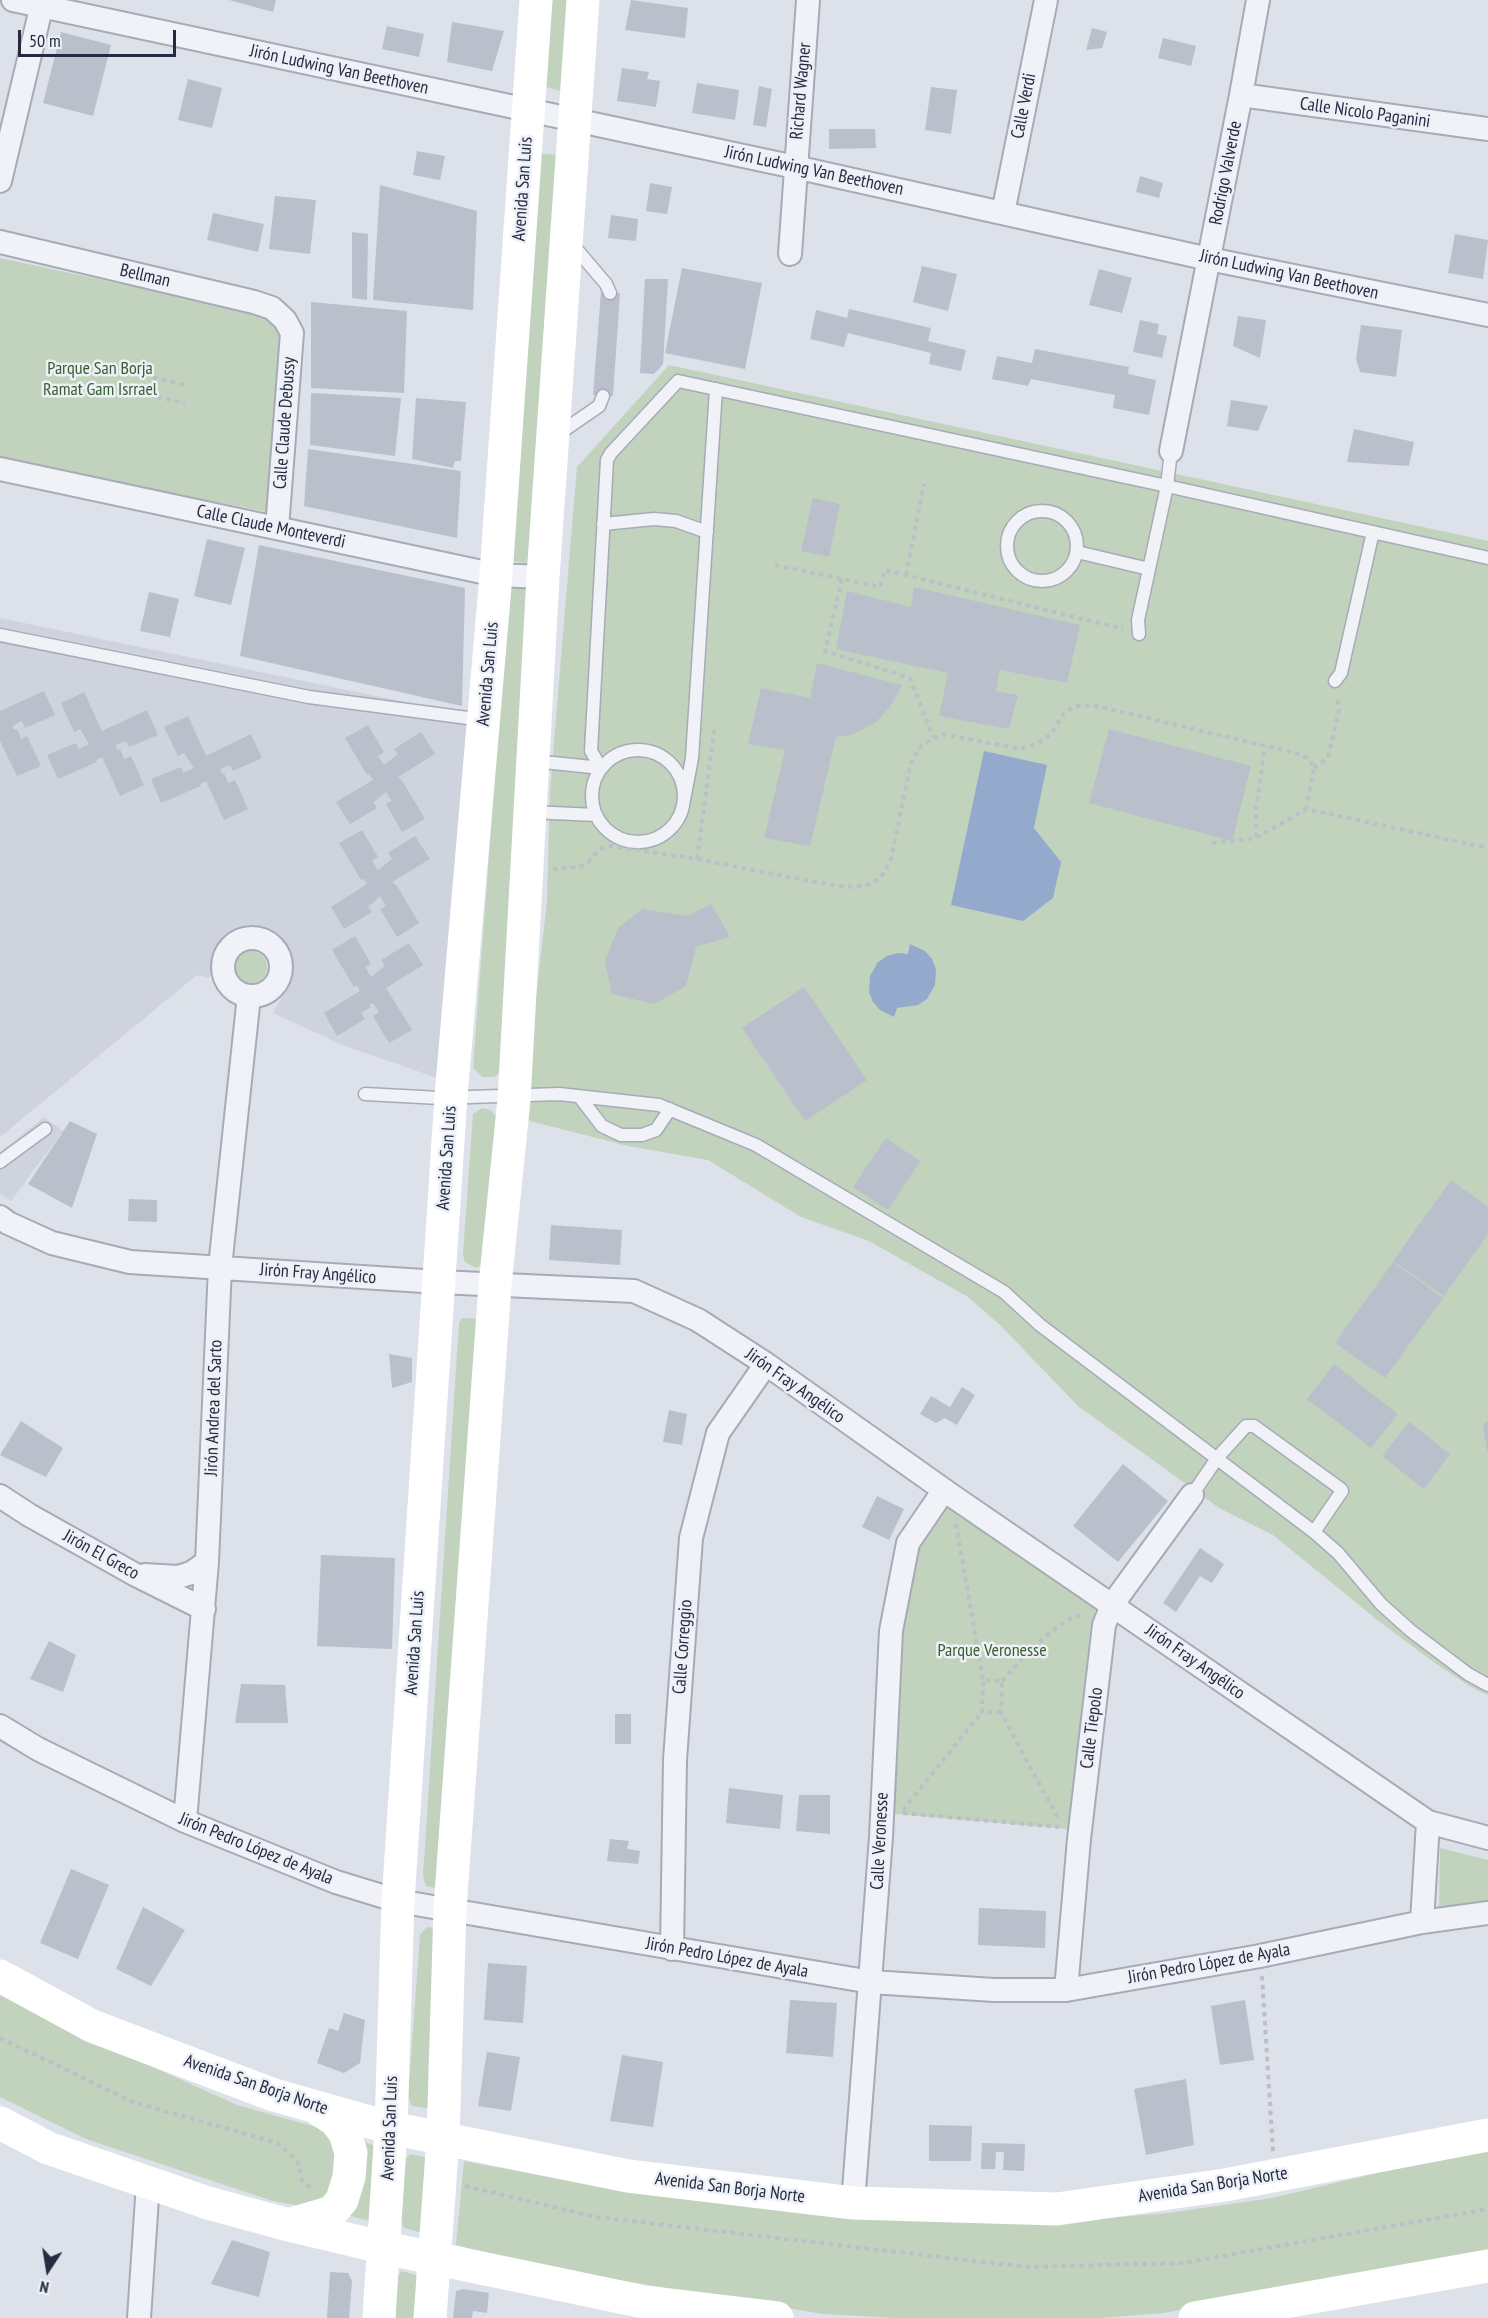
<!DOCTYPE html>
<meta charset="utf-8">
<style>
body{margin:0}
#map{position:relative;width:1488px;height:2318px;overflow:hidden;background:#dde1e9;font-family:"PT Sans Narrow",sans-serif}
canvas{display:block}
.north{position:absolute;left:18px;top:2240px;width:60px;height:60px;-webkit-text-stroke:4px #edf0f6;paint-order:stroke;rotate:192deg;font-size:16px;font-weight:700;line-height:24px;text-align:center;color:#252c41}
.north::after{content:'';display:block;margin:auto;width:21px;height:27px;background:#252c41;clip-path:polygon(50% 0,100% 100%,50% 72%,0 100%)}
.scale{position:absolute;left:18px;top:30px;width:158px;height:27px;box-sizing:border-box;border:3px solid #252c41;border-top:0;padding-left:8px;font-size:18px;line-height:21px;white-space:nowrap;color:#252c41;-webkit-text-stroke:4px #edf0f6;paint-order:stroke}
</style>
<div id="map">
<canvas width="1488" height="2318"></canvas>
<div class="north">N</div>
<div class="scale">50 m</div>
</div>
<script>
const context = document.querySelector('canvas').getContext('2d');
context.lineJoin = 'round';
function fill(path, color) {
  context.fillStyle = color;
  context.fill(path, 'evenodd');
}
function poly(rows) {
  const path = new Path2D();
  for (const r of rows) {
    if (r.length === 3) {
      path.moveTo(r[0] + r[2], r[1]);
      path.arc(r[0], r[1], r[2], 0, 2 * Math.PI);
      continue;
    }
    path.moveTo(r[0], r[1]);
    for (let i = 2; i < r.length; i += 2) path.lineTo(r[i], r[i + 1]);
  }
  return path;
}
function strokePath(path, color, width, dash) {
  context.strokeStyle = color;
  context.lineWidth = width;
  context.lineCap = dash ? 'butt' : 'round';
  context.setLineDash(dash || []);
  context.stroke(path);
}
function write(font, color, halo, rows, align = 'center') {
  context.font = font + ' "PT Sans Narrow",sans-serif';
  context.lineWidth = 5;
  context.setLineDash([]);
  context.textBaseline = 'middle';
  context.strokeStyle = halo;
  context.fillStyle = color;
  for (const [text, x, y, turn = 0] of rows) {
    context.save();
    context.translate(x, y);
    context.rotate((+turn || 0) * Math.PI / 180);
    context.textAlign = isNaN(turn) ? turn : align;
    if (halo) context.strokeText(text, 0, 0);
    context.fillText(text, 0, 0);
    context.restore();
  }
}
const built = poly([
 [0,618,468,715,443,1080,345,1046,273,1013,289,984,292,966,290,950,278,935,261,927,245,925,230,932,218,947,209,978,197,975,0,1137],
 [44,1117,63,1131,11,1201,0,1194,0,1152]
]);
const green = poly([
 [548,0,576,0,571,94,543,86],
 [537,153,565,156,531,564,508,560],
 [0,258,261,314,280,333,268,512,0,459],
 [669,365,1488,541,1488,1695,1471,1687,1435,1663,1381,1623,1273,1535,1219,1508,1078,1406,1001,1326,968,1297,869,1241,801,1217,708,1160,628,1146,522,1119,547,902,550,790,577,467],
 [517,584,528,584,504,1070,494,1077,482,1077,473,1068,509,590],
 [251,967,16],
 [482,1108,491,1110,500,1121,485,1264,476,1268,465,1262,463,1254,473,1114],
 [462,1318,480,1319,436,1888,426,1886,423,1876,459,1323],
 [945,1502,1097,1606,1091,1623,1068,1829,885,1813,899,1632,914,1547],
 [1440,1848,1488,1860,1488,1900,1439,1908],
 [427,1927,437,1928,434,2102,426,2108,412,2106,408,2097,420,1935],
 [0,1994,104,2045,237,2105,327,2130,341,2159,334,2195,312,2208,273,2201,86,2139,0,2097],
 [357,2140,382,2148,373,2222,344,2214],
 [1488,2150,1488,2249,1164,2313,1101,2318,895,2318,823,2314,546,2268,456,2245,464,2161,626,2192,1082,2220,1167,2213,1272,2198,1436,2159],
 [410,2154,424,2157,429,2163,424,2228,419,2232,404,2228,401,2221,406,2159],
 [401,2271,416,2275,419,2290,417,2318,392,2318,394,2283]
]);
const water = poly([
 [984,751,1047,765,1034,828,1061,862,1053,898,1023,921,951,905],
 [910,944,925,951,932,959,936,969,935,985,927,999,918,1005,897,1008,894,1017,880,1010,873,1002,869,992,870,976,878,962,887,956,898,953,908,954]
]);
const building = poly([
 [229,0,276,0,273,12],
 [631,0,688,8,685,38,625,30],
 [452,22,504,31,492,71,447,62],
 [387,26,424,34,419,57,382,49],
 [1092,28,1107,32,1102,48,1086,50],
 [61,32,111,45,93,116,43,103],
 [1163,38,1196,46,1191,66,1158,58],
 [622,68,649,72,647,79,660,81,656,107,617,101],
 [188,79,222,88,212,128,178,120],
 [697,83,739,90,735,120,692,113],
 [759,86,772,89,766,127,753,125],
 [931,87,957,90,951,134,925,130],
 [829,129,875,129,876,148,829,149],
 [417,151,445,156,440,180,413,175],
 [1140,176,1163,183,1159,198,1136,192],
 [650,183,672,187,667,214,646,211],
 [380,185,477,211,473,310,373,300],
 [275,196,316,200,310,254,269,249],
 [213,213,264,224,258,252,207,240],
 [611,215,638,219,636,241,608,238],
 [352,232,368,234,367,300,352,298],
 [1455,234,1488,240,1483,279,1448,273],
 [922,266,957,274,948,311,913,302],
 [682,268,762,283,745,369,665,353],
 [1099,269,1132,278,1122,313,1089,305],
 [645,279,668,279,663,364,654,374,640,373],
 [601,292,620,293,613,396,593,395],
 [311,302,407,311,404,393,311,388],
 [849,309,931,328,928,341,966,350,961,371,929,364,931,353,848,333,844,347,810,339,816,310,847,318],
 [1238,316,1266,320,1260,358,1233,346],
 [1140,320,1159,324,1157,334,1167,336,1162,358,1133,352],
 [1361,325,1402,330,1396,377,1360,372,1356,359],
 [1035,349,1129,367,1128,374,1156,380,1149,415,1113,408,1115,395,1031,379,1028,386,992,379,997,356,1032,363],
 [311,393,401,398,395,456,310,445],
 [416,398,466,402,461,461,455,461,453,468,412,459],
 [1231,400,1268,406,1258,431,1227,426],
 [1354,429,1414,442,1409,466,1347,462],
 [308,449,461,471,457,538,304,506],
 [813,498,840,504,829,557,801,551],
 [207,539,245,548,231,605,194,596],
 [259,545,465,588,462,706,240,656],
 [914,587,1080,625,1067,683,1000,670,996,691,1018,695,1009,729,939,716,948,673,836,649,847,591,911,607],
 [149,592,179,599,170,637,140,631],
 [817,663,902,685,890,707,875,723,851,735,836,737,810,846,764,838,785,750,748,744,761,688,810,698],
 [44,691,55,715,25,728,22,721,12,726,14,730,17,729,21,739,27,736,41,766,17,776,0,741,0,711],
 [84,692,102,731,147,710,158,735,129,747,126,741,116,745,117,750,120,749,124,759,131,756,144,785,120,796,102,757,96,760,97,762,58,779,47,755,76,743,79,749,89,744,80,729,74,732,61,703],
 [188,716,206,756,251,734,262,758,233,771,230,765,220,769,222,774,224,773,228,783,235,780,248,809,224,820,206,781,200,784,201,786,161,803,151,779,181,767,183,773,194,768,184,753,178,756,164,727],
 [368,725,384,752,378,756,384,765,398,754,394,749,421,732,435,754,398,777,403,782,425,819,402,832,386,804,392,801,386,792,374,802,377,808,350,824,336,802,373,780,369,774,367,775,345,738],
 [1109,729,1251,766,1232,841,1089,803],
 [362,830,378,857,372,861,378,870,392,859,388,853,415,836,430,859,392,882,397,886,419,923,397,937,380,909,386,906,380,896,368,907,372,912,344,929,331,907,367,884,364,879,361,880,339,843],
 [711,904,730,937,696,947,686,986,654,1004,612,994,605,961,618,928,643,909,687,916],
 [355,936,371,964,365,967,371,977,385,966,381,960,409,943,423,965,386,988,412,1030,389,1043,373,1016,379,1012,373,1003,369,1005,371,1007,361,1013,365,1019,337,1036,324,1013,360,991,357,985,354,987,332,950],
 [804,987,867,1080,805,1121,742,1028],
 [70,1121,97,1134,72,1208,28,1184],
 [886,1138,920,1161,888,1210,853,1187],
 [1451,1180,1488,1207,1488,1234,1444,1296,1393,1261],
 [129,1199,157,1200,157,1222,128,1221],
 [551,1225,622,1230,620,1265,549,1260],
 [1393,1262,1443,1298,1385,1378,1335,1343],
 [389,1354,412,1358,412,1382,392,1388],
 [1334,1364,1398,1414,1371,1448,1307,1399],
 [962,1387,975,1395,957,1425,945,1418,936,1423,920,1414,931,1396,950,1407],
 [669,1410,687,1414,682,1445,663,1442],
 [1488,1420,1488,1450,1487,1451,1483,1425],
 [21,1421,63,1448,46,1477,0,1455],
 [1409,1422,1450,1454,1424,1489,1382,1456],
 [1123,1464,1168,1501,1118,1562,1073,1526],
 [877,1496,904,1509,889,1540,862,1527],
 [1200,1548,1224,1564,1212,1583,1200,1576,1176,1612,1163,1603],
 [321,1555,395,1558,392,1649,317,1646],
 [49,1641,76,1655,63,1692,30,1679],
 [241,1684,285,1685,288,1723,235,1723],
 [615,1714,631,1714,631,1744,615,1744],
 [729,1788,783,1795,780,1829,726,1823],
 [799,1795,830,1795,830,1834,796,1831],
 [610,1839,629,1841,627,1849,640,1851,638,1864,607,1861],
 [71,1869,109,1885,78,1959,40,1943],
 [143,1907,185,1930,151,1986,116,1969],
 [979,1908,1046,1911,1045,1948,978,1945],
 [488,1963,527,1966,523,2023,484,2020],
 [790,2000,837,2003,833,2057,786,2053],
 [1245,2000,1254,2060,1220,2065,1211,2006],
 [344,2013,365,2020,360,2063,344,2073,317,2063,329,2028,338,2031],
 [487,2052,520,2057,511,2111,478,2106],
 [622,2055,663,2062,653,2127,610,2121],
 [1186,2079,1194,2145,1146,2155,1134,2089],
 [929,2125,972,2126,971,2161,929,2161],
 [982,2143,1025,2144,1024,2171,1003,2170,1004,2152,996,2152,995,2169,981,2169],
 [232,2240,270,2252,259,2297,211,2284],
 [330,2272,348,2273,352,2281,349,2318,327,2318],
 [463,2289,489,2293,487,2313,473,2311,472,2318,453,2318,456,2291]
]);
const path = poly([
 [92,362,188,386],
 [87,382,185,403],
 [775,565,880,587,885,570,1123,629],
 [906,575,924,484],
 [842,579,825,651,910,678,933,737],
 [1314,768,1328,758,1339,710,1337,697],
 [1256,837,1256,809,1265,746],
 [1212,843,1256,838,1306,809,1488,848],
 [697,859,714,733,711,726],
 [553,869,579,867,588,862,600,849,611,846,697,859,830,885,854,887,871,884,884,873,891,859,911,762,922,745,942,734,1021,749,1038,743,1050,735,1064,713,1075,706,1092,705,1300,754,1311,761,1314,768,1306,809],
 [956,1524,983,1680],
 [1002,1681,1031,1649,1056,1628,1072,1618,1085,1614],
 [1001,1713,982,1712,983,1680,1002,1681,1001,1713,1059,1820],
 [903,1810,982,1712],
 [903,1813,1059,1827],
 [1262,1976,1273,2151],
 [0,2038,133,2102,278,2143,297,2160,302,2180,314,2191],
 [465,2186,596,2217,1027,2267,1183,2263,1488,2209]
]);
const lane = poly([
 [572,244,606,284,610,293],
 [557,435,599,406,603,396],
 [1042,546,35],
 [603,524,654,519,676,521,707,532],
 [1077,552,1149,569],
 [1139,634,1138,620,1167,486,1171,451],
 [0,635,309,697,483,720],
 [1335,681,1341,673,1373,532],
 [638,796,46],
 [534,761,601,768],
 [601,768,591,751,607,460,611,453,678,381,1167,486,1488,558],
 [684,800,692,758,716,389],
 [531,812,596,815],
 [365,1094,440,1098,559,1094,659,1105,756,1145,1004,1292,1040,1325,1314,1532,1338,1553,1381,1604,1411,1631,1468,1674,1488,1685],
 [579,1096,602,1126,621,1135,642,1135,656,1130,670,1109],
 [0,1162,45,1129],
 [1192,1495,1218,1457,1246,1426,1254,1426,1341,1489,1342,1491,1314,1532]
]);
const street = poly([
 [13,0,795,167,1209,259,1488,315],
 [1241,95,1488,129],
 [0,181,43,0],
 [1003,213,1046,0],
 [0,242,254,302,272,308,285,320,292,333,277,528],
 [790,254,808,0],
 [1171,451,1241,95,1258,0],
 [0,469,496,575,543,577],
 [252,967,29],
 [0,1217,8,1223,52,1243,130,1262,439,1282,634,1291,698,1320,766,1364,951,1495,1428,1822,1488,1838],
 [0,1496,29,1515,134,1574,204,1609],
 [145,1575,178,1577,191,1573,207,1562],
 [0,1726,38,1749,185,1821,336,1882,398,1901,871,1982,994,1990,1066,1990,1260,1956,1422,1922,1488,1913],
 [185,1821,207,1562,220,1267,249,996],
 [1422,1922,1428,1822],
 [672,1949,675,1760,691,1538,718,1433,766,1364],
 [1066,1990,1079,1839,1104,1625,1112,1605,1192,1495],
 [853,2203,881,1837,891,1631,908,1543,944,1490],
 [139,2318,148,2183]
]);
const secondary = poly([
 [0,1976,92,2026,271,2094,391,2128,628,2176,853,2203,1057,2209,1225,2185,1488,2135],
 [0,2123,48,2148,208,2203,289,2225,385,2248,644,2302,777,2318],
 [291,2224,332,2212,342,2200,349,2177,351,2153,345,2133,335,2120,318,2109],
 [379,2318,391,2128,398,1901,451,1096,496,575,536,0],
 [430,2318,443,2139,450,1909,495,1285,514,1100,543,577,583,0],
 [1195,2318,1488,2266]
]);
const streetNames = [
 ["Jirón Ludwing Van Beethoven",339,70,12],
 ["Richard Wagner",801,91,-85],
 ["Calle Verdi",1024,106,-79],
 ["Calle Nicolo Paganini",1365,113,8],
 ["Jirón Ludwing Van Beethoven",814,171,12],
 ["Rodrigo Valverde",1226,173,-79],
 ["Avenida San Luis",523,189,-86],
 ["Jirón Ludwing Van Beethoven",1289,275,12],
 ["Bellman",145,276,13],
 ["Calle Claude Debussy",285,423,-86],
 ["Calle Claude Monteverdi",271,527,12],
 ["Avenida San Luis",488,674,-85],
 ["Avenida San Luis",447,1158,-86],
 ["Jirón Fray Angélico",318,1274,4],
 ["Jirón Fray Angélico",795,1386,35],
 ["Jirón Andrea del Sarto",214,1408,-88],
 ["Jirón El Greco",101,1555,29],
 ["Avenida San Luis",415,1643,-86],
 ["Calle Correggio",683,1647,-86],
 ["Jirón Fray Angélico",1195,1662,35],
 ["Calle Tiepolo",1092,1728,-83],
 ["Calle Veronesse",880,1841,-87],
 ["Jirón Pedro López de Ayala",256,1849,22],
 ["Jirón Pedro López de Ayala",727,1958,10],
 ["Jirón Pedro López de Ayala",1209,1964,-10],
 ["Avenida San Borja Norte",256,2085,19],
 ["Avenida San Luis",390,2128,-88],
 ["Avenida San Borja Norte",1213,2185,-9],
 ["Avenida San Borja Norte",730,2188,7]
];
const parkNames = [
 ["Parque San Borja",100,369],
 ["Ramat Gam Isrrael",100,390],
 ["Parque Veronesse",992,1651]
];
fill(built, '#cfd3de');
fill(green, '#c1d3bd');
fill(water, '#94aacc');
fill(building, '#babfcc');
strokePath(lane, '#a6abb7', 15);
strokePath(street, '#a6abb7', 26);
strokePath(path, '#bbbfc8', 4, [4.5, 4.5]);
strokePath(lane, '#f0f2f7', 12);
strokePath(street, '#f0f2f7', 22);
strokePath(secondary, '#fff', 33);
write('18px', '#252c41', '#edf0f6', streetNames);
write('18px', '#355e31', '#edf0f6', parkNames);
</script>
